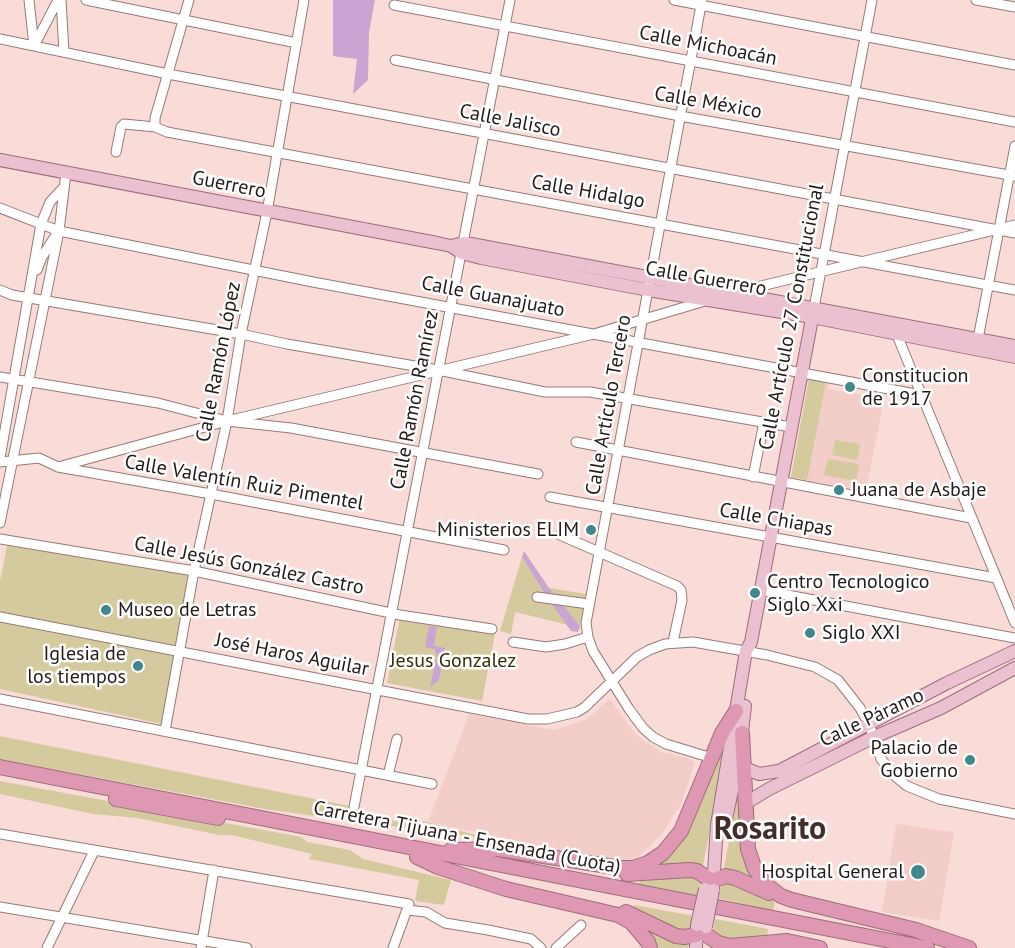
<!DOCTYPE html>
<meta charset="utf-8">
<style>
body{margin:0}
canvas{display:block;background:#f9dcd7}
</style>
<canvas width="1015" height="948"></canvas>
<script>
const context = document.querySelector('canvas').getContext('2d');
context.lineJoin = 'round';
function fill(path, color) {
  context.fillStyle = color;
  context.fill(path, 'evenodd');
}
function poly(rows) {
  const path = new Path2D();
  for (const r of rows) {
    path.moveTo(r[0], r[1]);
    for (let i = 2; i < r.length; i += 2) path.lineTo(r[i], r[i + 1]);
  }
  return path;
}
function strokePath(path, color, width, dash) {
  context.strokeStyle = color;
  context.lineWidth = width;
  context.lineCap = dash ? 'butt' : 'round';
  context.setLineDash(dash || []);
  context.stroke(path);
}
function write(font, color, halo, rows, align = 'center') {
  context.font = font + ' "PT Sans",sans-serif';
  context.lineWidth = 5;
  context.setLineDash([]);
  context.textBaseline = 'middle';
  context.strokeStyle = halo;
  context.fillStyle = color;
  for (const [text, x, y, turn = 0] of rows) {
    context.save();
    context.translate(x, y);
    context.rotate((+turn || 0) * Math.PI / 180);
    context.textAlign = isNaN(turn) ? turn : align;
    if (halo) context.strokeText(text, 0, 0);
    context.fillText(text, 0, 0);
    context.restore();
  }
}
const built = poly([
 [809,379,829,382,828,389,884,399,866,491,791,477],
 [610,699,632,730,640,738,661,752,687,758,695,763,682,802,664,831,639,857,617,862,428,822,469,714,554,730,587,719],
 [896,824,954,832,939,921,882,912]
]);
const green = poly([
 [809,379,826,382,807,480,791,477],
 [835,440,860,444,857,460,832,455],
 [828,459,859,464,856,481,824,475],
 [8,541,191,574,162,724,0,689,0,581],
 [522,557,547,597,568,625,515,612,511,634,500,631],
 [549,588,586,594,580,626,570,615],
 [400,617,495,634,482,701,387,683],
 [730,727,702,871,642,870,656,865],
 [0,736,360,808,361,815,423,826,423,821,492,839,270,810,31,765,0,759],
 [743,766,743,839,765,888,723,873],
 [0,781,301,837,307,842,350,850,363,859,451,880,444,905,415,901,419,880,309,859,312,854,231,835,219,835,138,818,93,814,0,794],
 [691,875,701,883,698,895,639,884,640,877],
 [730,882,756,890,775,901,773,911,718,898,721,886],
 [634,905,694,916,692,929,684,933,633,912],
 [633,917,684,943,689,943,688,948,653,948],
 [715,919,768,929,767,937,742,940,725,939,713,933]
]);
const water = poly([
 [333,0,375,0,369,32,368,80,353,94,357,59,333,56],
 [524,551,549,588,580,626,578,632,571,631,547,597,522,557],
 [429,626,437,627,434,646,445,648,439,680,430,687,437,656,434,649,425,647]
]);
const minor = poly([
 [29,0,34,46],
 [61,0,64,52],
 [86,0,297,43],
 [674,0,1015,65],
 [702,0,586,623,588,637,593,651,629,709,643,728,653,737,666,744,712,758],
 [976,0,1015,7],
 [394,5,1015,122],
 [0,39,168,74,1015,233],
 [34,46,58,0],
 [395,60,680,116,1015,176],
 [155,127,155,118,189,0],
 [116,152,121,127,124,124,155,127,167,132,1015,290],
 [0,208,59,231,313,282,921,395],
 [37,270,42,257,56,235],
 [0,290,12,295,241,334,287,344,438,370,545,392,590,392,791,427],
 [736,292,1015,225],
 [814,308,872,0],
 [897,335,1015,623],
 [977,344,1015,146],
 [0,377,158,403,227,421,291,428,538,474],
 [576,442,971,518],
 [0,458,41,224,50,202,63,188],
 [0,462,39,458,58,467,211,494,504,550],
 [58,467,227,421,594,334,705,301],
 [753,477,764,422],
 [550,497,996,578],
 [0,523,59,231,66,173],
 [560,535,677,586,681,590,682,600,673,642],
 [0,539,194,571,400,615,492,629],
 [761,590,1015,638],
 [537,597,589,604],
 [0,617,528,719,547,719,577,712,585,707,637,657,649,650,665,644,693,642,767,655,815,667,838,680,860,708,869,724,881,759,896,777,907,786,939,799,1015,814],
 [513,642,546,647,565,644,588,637],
 [0,699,432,784],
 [165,731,194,571,227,421,241,334,267,212,304,0],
 [388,775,397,739],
 [354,807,510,0],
 [0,834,409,904,393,948],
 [0,907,247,948],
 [407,910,426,912,445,923,488,930,531,939,541,948],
 [47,948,94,851],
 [201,948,214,870],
 [556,948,581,925]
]);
const major = poly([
 [0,160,437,243,451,246,462,253,481,258,648,290,812,317,1015,357],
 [451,246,464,243,471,244,1015,346],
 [745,768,759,774,779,771,947,683,1015,651],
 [746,803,769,789,872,738,941,708,1015,668],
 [724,828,739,758,745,706],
 [713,888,717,825,746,651,751,642,814,308],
 [696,948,697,925]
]);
const highway = poly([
 [742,733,748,849,754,867,764,883,781,896,792,900,916,930,969,948],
 [0,767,927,948],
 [116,799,218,818],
 [451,850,498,849,621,868,633,868,648,863,663,853,681,831,722,733,736,711],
 [417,857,438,867,506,889,618,915,631,922,648,942,650,948],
 [627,874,689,870,697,871,707,878],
 [714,880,726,876,735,878,769,893],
 [626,912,676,936,684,937,696,935],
 [704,933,718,943,730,946,787,941,820,948]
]);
const majorBridge = poly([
 [697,925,705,889],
 [706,927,713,890]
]);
const markers = [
 [850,387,6,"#40888c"],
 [839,490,6,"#40888c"],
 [591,530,6,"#40888c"],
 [755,593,6,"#40888c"],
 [106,610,6,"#40888c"],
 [810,633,6,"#40888c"],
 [138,666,6,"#40888c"],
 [970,760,6,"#40888c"],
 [918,872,8,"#40888c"]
];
const streetNames = [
 ["Calle Michoacán",708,46,11],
 ["Calle México",708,103,10],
 ["Calle Jalisco",510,121,11],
 ["Guerrero",229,185,11],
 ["Calle Hidalgo",588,192,10],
 ["Calle Guerrero",706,279,10],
 ["Calle Guanajuato",493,297,11],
 ["Calle Artículo 27 Constitucional",792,317,-79],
 ["Calle Ramón López",219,362,-79],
 ["Calle Ramón Ramírez",415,400,-79],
 ["Calle Artículo Tercero",609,405,-80],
 ["Calle Valentín Ruiz Pimentel",244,483,10],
 ["Calle Chiapas",776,520,10],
 ["Calle Jesús González Castro",249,566,11],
 ["José Haros Aguilar",292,655,11],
 ["Calle Páramo",872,718,-25],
 ["Carretera Tijuana - Ensenada (Cuota)",467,838,11]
];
const poiNames = [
 ["Constitucion",862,376],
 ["de 1917",862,399],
 ["Juana de Asbaje",851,490],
 ["Ministerios ELIM",579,530,"right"],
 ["Centro Tecnologico",767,582],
 ["Siglo Xxi",767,605],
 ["Museo de Letras",118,610],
 ["Siglo XXI",822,633],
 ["Iglesia de",126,654,"right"],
 ["los tiempos",126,677,"right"],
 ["Palacio de",958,748,"right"],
 ["Gobierno",958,771,"right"],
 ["Hospital General",904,872,"right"]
];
const parkNames = [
 ["Jesus Gonzalez",453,661]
];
const townNames = [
 ["Rosarito",770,830]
];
fill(built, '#f3cdc7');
fill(green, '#d4ca9d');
fill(water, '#caa4d2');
strokePath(minor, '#957a76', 11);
strokePath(major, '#9d6c7d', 14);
strokePath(highway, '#9d6c7d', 16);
strokePath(minor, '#fff', 9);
strokePath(major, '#ebc1d1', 12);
strokePath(highway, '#de98b3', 14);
strokePath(majorBridge, '#9d6c7d', 14, []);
strokePath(majorBridge, '#ebc1d1', 12);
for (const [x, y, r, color] of markers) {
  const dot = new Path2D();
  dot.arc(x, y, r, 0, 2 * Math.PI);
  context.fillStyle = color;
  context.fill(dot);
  strokePath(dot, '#fff', 2);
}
write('20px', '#241a18', '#fff', streetNames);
write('20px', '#241a18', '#fff', poiNames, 'left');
write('20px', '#362d00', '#fff', parkNames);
write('bold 32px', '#432d2a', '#fff', townNames);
</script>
